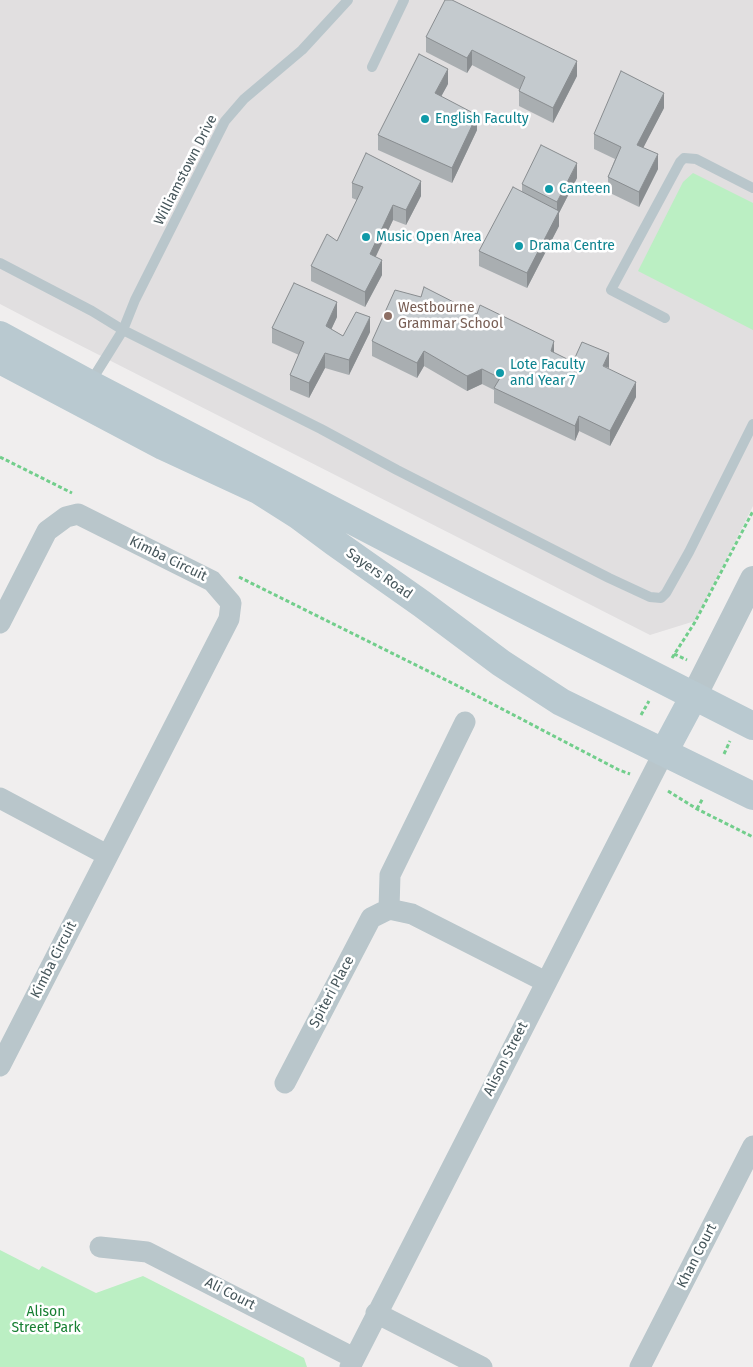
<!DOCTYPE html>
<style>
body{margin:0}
canvas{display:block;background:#f0eeee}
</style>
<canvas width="753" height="1367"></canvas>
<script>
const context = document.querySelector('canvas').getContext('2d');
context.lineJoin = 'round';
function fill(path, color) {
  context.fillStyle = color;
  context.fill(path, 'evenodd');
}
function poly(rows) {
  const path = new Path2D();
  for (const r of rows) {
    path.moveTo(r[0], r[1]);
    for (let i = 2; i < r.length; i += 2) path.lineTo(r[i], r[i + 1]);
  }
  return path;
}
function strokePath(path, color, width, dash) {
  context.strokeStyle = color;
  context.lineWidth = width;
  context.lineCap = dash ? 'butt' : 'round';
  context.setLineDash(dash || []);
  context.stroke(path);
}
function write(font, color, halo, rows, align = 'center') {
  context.font = font + ' "Fira Sans",sans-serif';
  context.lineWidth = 5;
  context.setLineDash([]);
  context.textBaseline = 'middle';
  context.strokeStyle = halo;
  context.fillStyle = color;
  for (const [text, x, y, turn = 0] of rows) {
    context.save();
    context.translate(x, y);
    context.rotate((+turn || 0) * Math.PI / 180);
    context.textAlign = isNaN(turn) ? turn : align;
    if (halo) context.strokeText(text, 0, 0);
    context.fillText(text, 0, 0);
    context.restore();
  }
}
const education = poly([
 [0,0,753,0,753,506,695,621,650,635,46,328,0,304]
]);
const green = poly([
 [693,173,753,203,753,330,638,271,683,182],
 [0,1250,39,1270,42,1266,96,1293,143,1276,304,1358,307,1367,0,1367]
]);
const path = poly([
 [0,457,72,493],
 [239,577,456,685,619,770,630,774],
 [674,654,687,660],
 [672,658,695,622,753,511],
 [641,715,649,701],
 [724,754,730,741],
 [668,791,697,809,753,837],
 [697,809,703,798]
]);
const service = poly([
 [372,67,404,0],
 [0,263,92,311,123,330,321,429,397,470,609,578,650,597,661,598,666,593,689,552,753,424],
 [665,318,611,290,680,162,684,158,696,159,753,188],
 [90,383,123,330,135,300,225,121,244,99,302,50,348,0]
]);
const minor = poly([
 [0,623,47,531,66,517,78,514,212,581,231,603,229,619,0,1066],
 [0,798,107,855],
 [389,909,390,875,465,722],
 [285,1083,371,918,389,909,412,914,546,982],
 [100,1247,147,1252,354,1358],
 [376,1313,482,1367],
 [350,1367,664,752],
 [640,1367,753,1146]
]);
const tertiary = poly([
 [694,696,753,579]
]);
const secondary = poly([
 [0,335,90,384,472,583,753,726],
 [0,360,163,446,258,490,299,516,334,542,422,604,501,663,561,702,753,796],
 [664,752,694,696]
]);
const wall = poly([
 [426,37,577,76,553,123,519,106,519,91,520,90,472,65,467,73,426,52],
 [448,84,441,96,477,130,452,183,378,150,378,135],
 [664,108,643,147,658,169,639,207,608,192,608,177,615,159,594,149,594,134],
 [577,178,559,213,559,226,527,288,479,266,479,251,522,192,522,184],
 [352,183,421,196,406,225,393,220,375,257,382,275,365,307,311,281,311,266,337,241,357,200,352,198],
 [337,317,331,329,343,336,370,332,349,375,325,368,309,398,290,390,290,375,299,355,272,343,272,328],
 [372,341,554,353,573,362,608,369,636,397,610,446,579,431,575,441,494,403,494,390,482,384,467,391,424,366,417,378,372,356]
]);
const shadedWall = poly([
 [472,50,472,65,467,73,467,58],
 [577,61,577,76,553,123,553,108],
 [448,69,448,84,435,108,435,93],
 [664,93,664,108,637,160,637,145],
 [477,115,477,130,452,183,452,168],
 [658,154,658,169,639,207,639,192],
 [577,163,577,178,559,213,559,226,527,288,527,273,557,214,557,202],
 [421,181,421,196,406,225,406,210],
 [393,205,393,220,370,269,370,254],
 [382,260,382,275,365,307,365,292],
 [337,302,337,317,326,341,326,326],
 [370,317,370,332,349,375,349,360],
 [554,341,554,356,551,351],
 [424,351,424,366,417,378,417,363],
 [325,353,325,368,309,398,309,383],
 [609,353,609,368,603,366],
 [482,369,482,384,467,391,467,376],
 [636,382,636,397,610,446,610,431],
 [579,416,579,431,575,441,575,426]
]);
const building = poly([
 [445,0,452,0,577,61,553,108,519,91,525,77,472,50,467,58,426,37,445,0],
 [419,54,448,69,435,93,477,115,452,168,378,135,419,54],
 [621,71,664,93,637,145,658,154,639,192,608,177,621,147,594,134,621,71],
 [541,145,577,163,557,202,522,184,541,145],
 [366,153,421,181,406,210,393,205,370,254,382,260,365,292,311,266,327,234,337,241,363,187,352,183,366,153],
 [513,187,559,211,527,273,479,251,513,187],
 [294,283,337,302,326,326,343,336,356,312,370,317,349,360,325,353,309,383,290,375,304,342,272,328,294,283],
 [424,287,477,314,480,305,554,341,551,351,573,362,582,342,609,353,603,366,636,382,610,431,579,416,575,426,494,388,500,378,482,369,467,376,424,351,417,363,372,341,395,290,421,297,424,287]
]);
const markers = [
 [425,119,5,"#0f9aa8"],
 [549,189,5,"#0f9aa8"],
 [366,237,5,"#0f9aa8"],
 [519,246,5,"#0f9aa8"],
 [388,316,5,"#8d6e63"],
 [500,373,5,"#0f9aa8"]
];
const cultureNames = [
 ["English Faculty",435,119],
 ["Canteen",559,189],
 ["Music Open Area",376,237],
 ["Drama Centre",529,246],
 ["Lote Faculty",510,365],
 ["and Year 7",510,381]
];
const streetNames = [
 ["Williamstown Drive",186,170,-63],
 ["Kimba Circuit",168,559,26],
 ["Sayers Road",379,574,35],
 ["Kimba Circuit",54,960,-63],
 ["Spiteri Place",332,992,-62],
 ["Alison Street",506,1059,-63],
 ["Khan Court",697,1256,-63],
 ["Ali Court",230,1294,27]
];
const educationNames = [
 ["Westbourne",398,308],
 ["Grammar School",398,324]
];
const parkNames = [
 ["Alison",46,1312],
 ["Street Park",46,1328]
];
fill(education, '#e1dfe0');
fill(green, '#bbefc3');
strokePath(path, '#72ce8c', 3, [4, 2.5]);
strokePath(service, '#b9c6cb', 10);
strokePath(minor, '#b9c6cb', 21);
strokePath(tertiary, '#b9c6cb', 26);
strokePath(secondary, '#b9c9d0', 28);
fill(wall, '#a9aeb1');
fill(shadedWall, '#898d90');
fill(building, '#c4cace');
strokePath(building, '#898d90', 1);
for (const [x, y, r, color] of markers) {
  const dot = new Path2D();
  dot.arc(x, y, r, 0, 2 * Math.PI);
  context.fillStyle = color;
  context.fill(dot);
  strokePath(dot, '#fff', 2);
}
write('14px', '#0d838f', '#fff', cultureNames, 'left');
write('14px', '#46565b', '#fff', streetNames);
write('14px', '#785e54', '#fff', educationNames, 'left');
write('14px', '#157e31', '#fff', parkNames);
</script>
